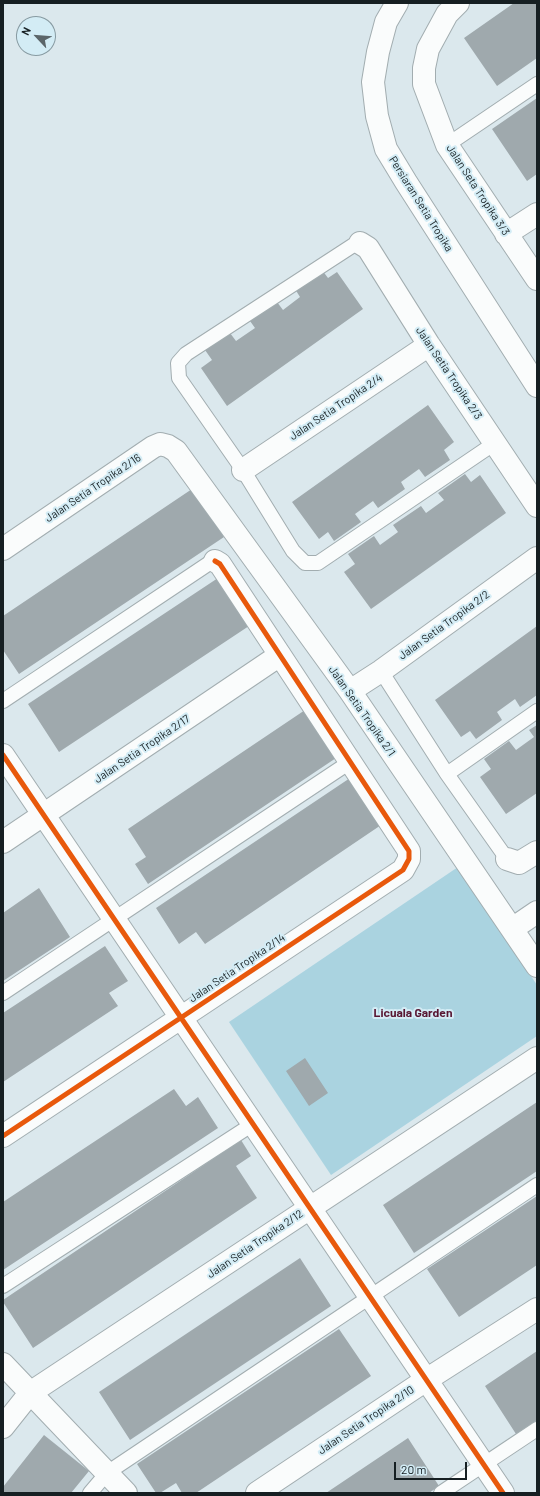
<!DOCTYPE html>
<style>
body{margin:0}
#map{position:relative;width:540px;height:1496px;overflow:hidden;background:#dbe8ed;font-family:Barlow,sans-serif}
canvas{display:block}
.frame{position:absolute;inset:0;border:4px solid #161f22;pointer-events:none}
.north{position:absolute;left:16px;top:16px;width:40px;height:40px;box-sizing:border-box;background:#d3ecf5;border:1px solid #879aa1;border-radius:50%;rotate:296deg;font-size:11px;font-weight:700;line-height:16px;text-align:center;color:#161f22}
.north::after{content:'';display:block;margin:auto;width:14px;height:18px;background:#5b6569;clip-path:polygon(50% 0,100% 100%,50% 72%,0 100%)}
.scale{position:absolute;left:394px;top:1462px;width:73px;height:18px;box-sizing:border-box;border:2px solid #161f22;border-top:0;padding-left:5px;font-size:12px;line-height:14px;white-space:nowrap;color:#161f22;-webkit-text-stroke:3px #d3ecf5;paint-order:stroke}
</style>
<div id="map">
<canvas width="540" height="1496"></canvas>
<div class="frame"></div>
<div class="north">N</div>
<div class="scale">20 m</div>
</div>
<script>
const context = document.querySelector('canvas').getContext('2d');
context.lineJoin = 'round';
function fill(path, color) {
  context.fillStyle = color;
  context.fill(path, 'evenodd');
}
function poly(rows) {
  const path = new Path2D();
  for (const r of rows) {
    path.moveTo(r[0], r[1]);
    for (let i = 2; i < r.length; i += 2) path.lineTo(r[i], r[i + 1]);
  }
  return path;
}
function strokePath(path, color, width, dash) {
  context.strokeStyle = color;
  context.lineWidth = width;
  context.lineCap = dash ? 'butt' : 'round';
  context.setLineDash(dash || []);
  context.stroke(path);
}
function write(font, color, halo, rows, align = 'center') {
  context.font = font + ' Barlow,sans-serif';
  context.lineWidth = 4;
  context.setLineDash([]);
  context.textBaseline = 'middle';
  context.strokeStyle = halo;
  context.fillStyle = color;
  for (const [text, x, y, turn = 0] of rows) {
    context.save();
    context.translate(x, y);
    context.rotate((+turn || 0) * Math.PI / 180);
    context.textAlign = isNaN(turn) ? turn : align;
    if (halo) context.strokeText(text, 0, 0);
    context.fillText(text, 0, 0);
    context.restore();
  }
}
const green = poly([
 [458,867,537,985,537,1036,331,1175,229,1022]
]);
const building = poly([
 [514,3,537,3,537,58,497,86,464,38],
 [537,98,537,174,527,181,492,129],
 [322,270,328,278,337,272,363,309,227,406,201,368,212,360,205,350,230,333,236,341,255,328,250,321,277,302,283,310,300,297,295,289],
 [428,405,454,442,444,450,450,460,425,477,419,469,401,482,405,489,378,508,373,501,355,514,361,522,334,541,328,532,319,539,292,502],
 [465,474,471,482,480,475,506,513,371,609,344,572,355,564,348,554,374,536,380,545,398,532,393,525,421,506,426,513,444,500,438,493],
 [192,489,224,537,19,674,3,650,3,616],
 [224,574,255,622,59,752,28,704],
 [537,626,537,695,520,707,515,699,497,712,502,720,476,739,470,731,461,737,435,700],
 [311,706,342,754,148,884,135,864,146,857,128,829],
 [537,725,537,793,506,814,480,777,491,769,484,759,509,741,516,750,534,737,529,730],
 [356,774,387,821,205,944,196,932,179,944,156,908],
 [39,888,70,937,3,981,3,913],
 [105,946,128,981,109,993,118,1006,3,1082,3,1013],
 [305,1058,328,1093,309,1106,286,1071],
 [174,1089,186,1106,198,1097,218,1128,3,1270,3,1202],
 [537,1102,537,1171,414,1253,383,1205],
 [241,1140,251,1156,236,1166,257,1198,33,1348,3,1302,3,1300],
 [537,1196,537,1265,459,1317,427,1269],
 [300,1258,331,1306,130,1440,99,1392],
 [339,1329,371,1376,196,1493,182,1493,176,1483,160,1493,156,1493,137,1464],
 [537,1351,537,1420,516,1434,485,1386],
 [44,1435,89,1471,71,1493,3,1493,3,1487],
 [408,1438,439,1486,429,1493,326,1493]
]);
const lane = poly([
 [447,145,537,84],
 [360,243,352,246,186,354,178,363,179,378,243,470,293,551,305,563,318,563,495,443],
 [381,671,447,774,507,859],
 [3,701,211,562,215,561],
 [447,774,537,711],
 [3,993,350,762],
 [3,1286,253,1124],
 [90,1493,107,1473,537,1185],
 [441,1493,537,1429]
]);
const street = poly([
 [458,3,447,14,428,49,424,68,424,84,447,145,537,279],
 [506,234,537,214],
 [360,243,368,248,429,345,537,506],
 [243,470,429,345],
 [3,549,153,447,160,444,168,446,176,451,350,691,537,966],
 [350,691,381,671,537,558],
 [3,755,503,1493],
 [3,842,280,655],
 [507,859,519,863,537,852],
 [512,929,537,912],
 [3,1136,403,870,409,859,409,851,220,564,215,561],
 [3,1364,126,1493],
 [3,1427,30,1393,537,1058],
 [257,1493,426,1380,537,1309]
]);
const secondary = poly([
 [397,3,386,22,378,52,373,82,377,116,386,149,406,182,537,386]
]);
const cycleway = poly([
 [3,755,503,1493],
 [3,1136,403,870,409,859,409,851,220,564,215,561]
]);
const streetNames = [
 ["Jalan Seta Tropika 3/3",478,190,57],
 ["Persiaran Setia Tropika",421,204,58],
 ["Jalan Setia Tropika 2/3",449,373,56],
 ["Jalan Setia Tropika 2/4",336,407,-34],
 ["Jalan Setia Tropika 2/16",93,488,-34],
 ["Jalan Setia Tropika 2/2",444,625,-36],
 ["Jalan Setia Tropika 2/1",362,711,55],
 ["Jalan Setia Tropika 2/17",142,749,-34],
 ["Jalan Setia Tropika 2/14",237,968,-34],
 ["Jalan Setia Tropika 2/12",255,1244,-34],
 ["Jalan Setia Tropika 2/10",366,1420,-34]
];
const neighbourhoodNames = [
 ["Licuala Garden",413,1013]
];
fill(green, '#aad3e0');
fill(building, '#9fa9ad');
strokePath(lane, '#a2adb0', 16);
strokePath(street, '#a2adb0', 24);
strokePath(secondary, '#a2adb0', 24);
strokePath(lane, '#fafcfc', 14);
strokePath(street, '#fafcfc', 22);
strokePath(secondary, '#fafcfc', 22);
strokePath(cycleway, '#e8590c', 5);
write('11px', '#161f22', '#d3ecf5', streetNames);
write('bold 12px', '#581632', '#d3ecf5', neighbourhoodNames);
</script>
